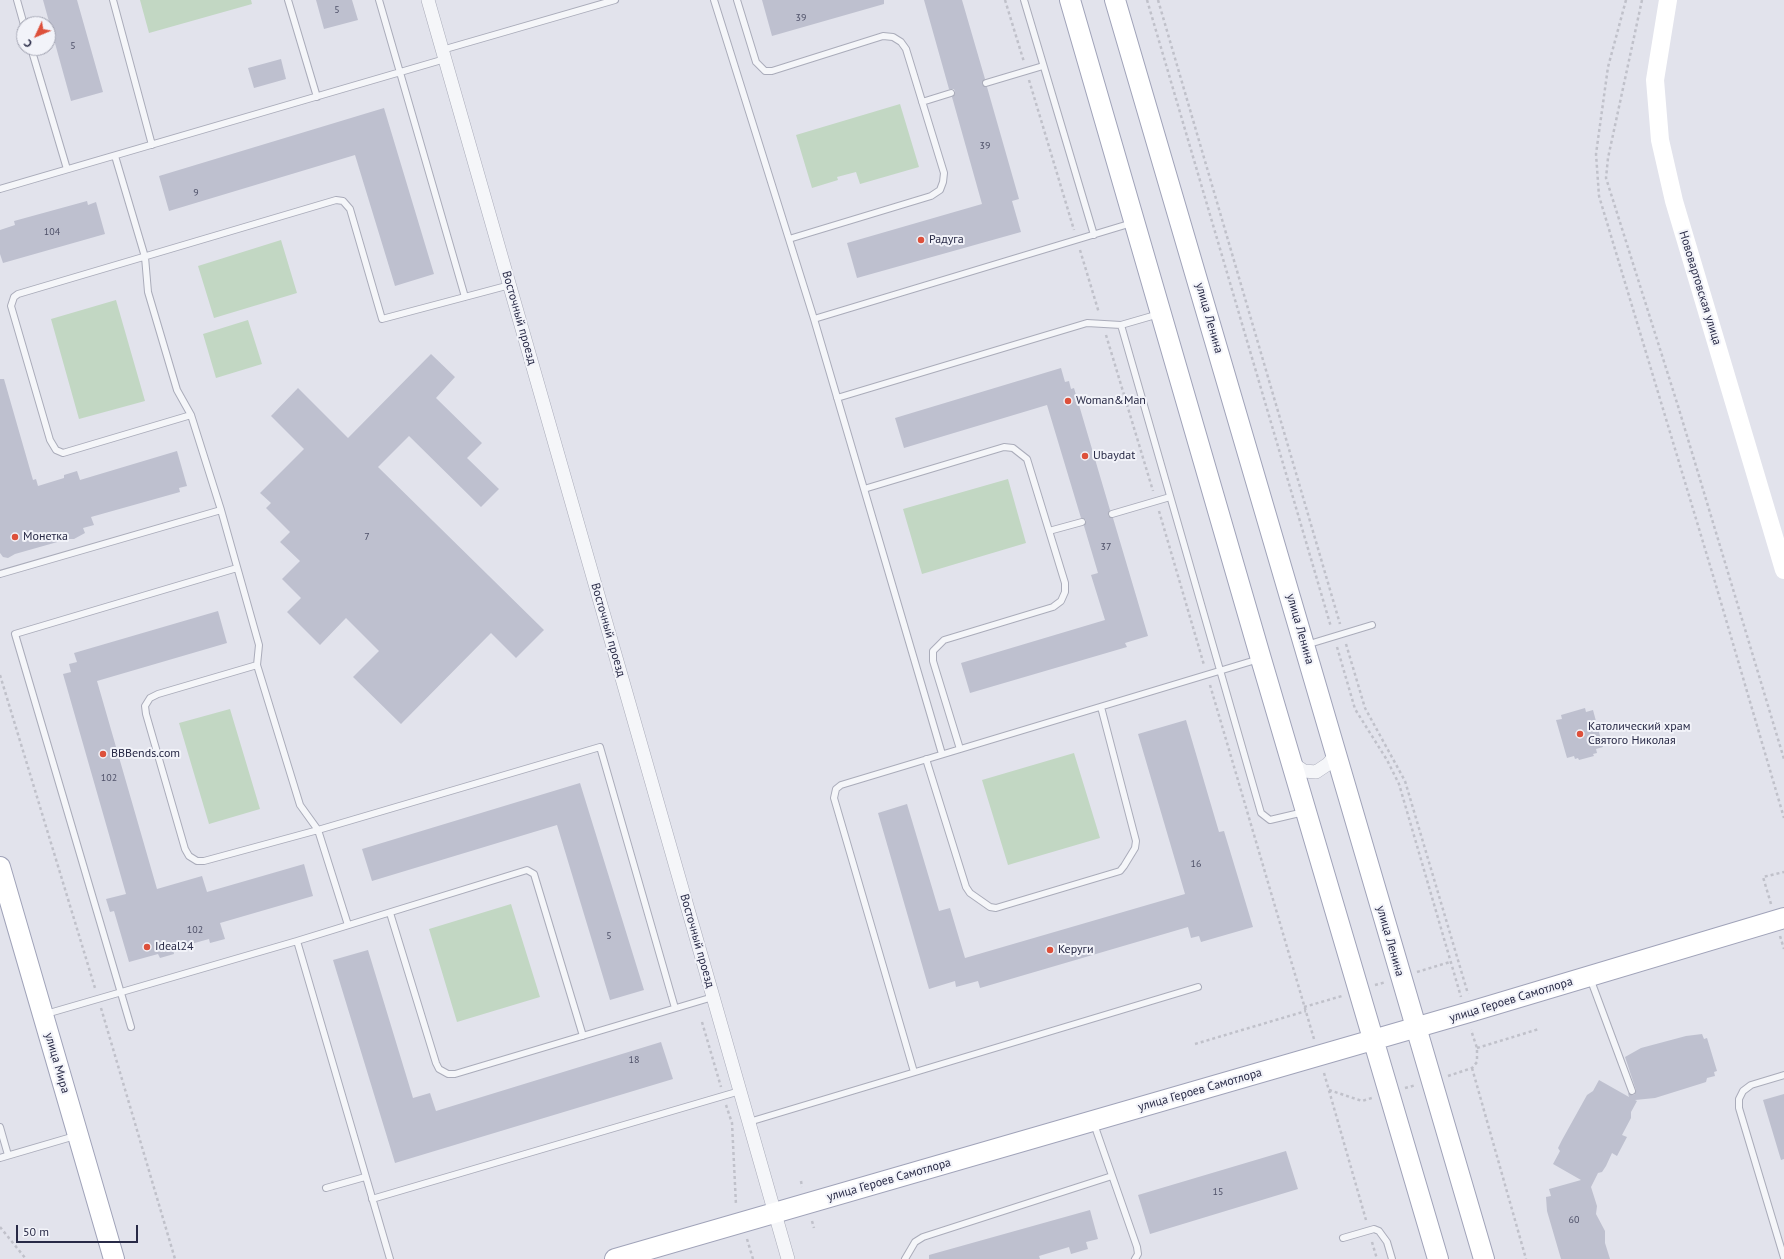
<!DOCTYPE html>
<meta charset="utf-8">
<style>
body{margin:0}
#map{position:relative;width:1784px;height:1259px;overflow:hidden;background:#e2e3ec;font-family:"PT Sans",sans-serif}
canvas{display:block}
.north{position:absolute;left:16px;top:16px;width:40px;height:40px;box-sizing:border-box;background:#f2f3f9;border:1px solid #a1a3b1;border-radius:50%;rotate:226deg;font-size:11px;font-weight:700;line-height:16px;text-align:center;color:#282a46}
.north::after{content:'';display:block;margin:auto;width:14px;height:18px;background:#dd503b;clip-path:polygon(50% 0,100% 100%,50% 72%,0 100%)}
.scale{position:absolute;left:16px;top:1225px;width:122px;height:18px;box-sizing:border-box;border:2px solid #282a46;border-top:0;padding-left:5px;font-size:12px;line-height:14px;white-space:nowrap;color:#282a46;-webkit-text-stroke:3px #f2f3f9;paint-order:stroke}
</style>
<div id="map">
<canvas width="1784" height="1259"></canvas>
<div class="north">С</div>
<div class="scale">50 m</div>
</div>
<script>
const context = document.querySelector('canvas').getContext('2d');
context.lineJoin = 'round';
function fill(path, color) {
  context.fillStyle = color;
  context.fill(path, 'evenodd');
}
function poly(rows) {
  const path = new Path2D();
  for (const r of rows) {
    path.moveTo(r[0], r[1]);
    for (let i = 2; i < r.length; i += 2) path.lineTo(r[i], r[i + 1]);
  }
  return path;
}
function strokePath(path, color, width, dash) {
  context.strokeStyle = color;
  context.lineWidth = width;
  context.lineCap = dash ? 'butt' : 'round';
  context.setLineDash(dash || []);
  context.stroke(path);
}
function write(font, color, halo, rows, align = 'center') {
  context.font = font + ' "PT Sans",sans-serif';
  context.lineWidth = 4;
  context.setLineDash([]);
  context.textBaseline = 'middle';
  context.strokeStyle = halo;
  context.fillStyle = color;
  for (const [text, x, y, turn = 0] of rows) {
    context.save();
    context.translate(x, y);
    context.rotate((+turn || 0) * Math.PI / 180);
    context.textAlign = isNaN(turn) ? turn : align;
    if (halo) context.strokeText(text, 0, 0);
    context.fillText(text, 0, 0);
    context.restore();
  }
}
const green = poly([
 [140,0,251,0,252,4,149,33],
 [900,104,919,167,860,184,856,172,837,177,838,180,812,188,796,135],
 [281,240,297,293,214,318,198,266],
 [116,300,145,401,79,419,51,319],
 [248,320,262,364,216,378,203,334],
 [1008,479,1026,543,922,574,903,509],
 [230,709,260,809,209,824,179,723],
 [1074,753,1100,838,1008,865,982,780],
 [511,904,540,997,457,1022,429,929]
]);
const building = poly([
 [43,0,77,0,103,92,71,101],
 [316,0,352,0,358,20,324,29],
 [762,0,884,0,884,4,772,36],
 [924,0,962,0,985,79,982,84,987,87,1019,199,1012,201,1021,232,857,278,847,243,982,204,952,97,955,92,954,89,949,89],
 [281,59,286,79,254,88,248,68],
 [384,108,434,274,395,286,355,155,169,211,159,176],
 [87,201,88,205,96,202,105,234,3,263,0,254,0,230,15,225,14,221],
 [431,354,455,377,436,398,482,443,467,458,499,489,481,507,409,436,378,467,544,630,516,658,491,633,401,724,353,677,379,651,346,618,320,645,287,612,301,598,282,579,300,561,280,542,290,532,266,508,271,503,260,493,304,449,271,416,298,388,348,438],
 [1061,368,1065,382,1069,381,1071,389,1074,388,1110,510,1108,516,1113,518,1148,636,1125,643,1127,647,970,693,961,663,1105,620,1091,575,1098,573,1084,526,1086,520,1081,518,1047,405,904,448,895,418],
 [0,379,4,379,33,480,36,479,38,486,64,478,64,475,77,471,80,480,177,451,187,486,179,488,180,492,91,517,94,525,83,528,85,533,74,539,68,539,15,554,8,558,3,557,0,553],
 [218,611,227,643,97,681,157,889,202,876,207,892,304,864,313,896,220,923,225,939,210,943,209,939,173,949,174,954,160,958,158,954,129,962,114,911,110,912,106,899,126,894,63,674,71,672,69,664,77,662,74,653],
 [1585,708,1586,712,1593,710,1603,747,1596,749,1597,753,1593,754,1594,756,1579,760,1578,758,1575,759,1574,756,1567,758,1556,720,1562,719,1561,715],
 [1186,720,1219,832,1224,831,1253,927,1201,942,1199,936,1191,938,1188,927,980,988,978,981,956,987,955,981,929,989,878,813,907,804,939,911,950,908,965,958,1185,894,1138,734],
 [580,783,644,990,610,1000,557,825,372,881,362,849],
 [368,950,413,1098,430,1093,436,1111,661,1042,673,1079,395,1163,333,960],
 [1702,1034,1704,1039,1707,1038,1717,1071,1714,1072,1715,1076,1707,1078,1706,1082,1703,1083,1655,1098,1635,1100,1637,1101,1631,1112,1631,1118,1622,1135,1627,1137,1617,1156,1612,1153,1606,1166,1602,1172,1598,1173,1591,1187,1597,1206,1596,1214,1605,1231,1605,1243,1610,1259,1561,1259,1547,1211,1546,1197,1551,1196,1549,1189,1581,1180,1553,1164,1560,1151,1558,1148,1562,1140,1587,1095,1593,1091,1599,1080,1629,1097,1628,1093,1634,1095,1636,1090,1625,1057,1641,1048,1686,1036],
 [1784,1094,1784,1159,1781,1160,1763,1100],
 [1286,1151,1298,1189,1150,1234,1138,1195],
 [1090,1210,1098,1239,1086,1242,1088,1249,1071,1254,1069,1247,1039,1256,1040,1259,929,1259,929,1255]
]);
const path = poly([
 [1005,0,1024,62],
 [1147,0,1331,627],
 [1158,0,1340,624],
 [1626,0,1608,67,1596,154,1599,196,1715,582,1784,818],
 [1642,0,1608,158,1606,178,1678,406,1784,759],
 [1029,80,1074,230],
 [1080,250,1099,313],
 [1106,335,1153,491],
 [1159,511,1204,665],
 [1346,644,1365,708,1405,781,1468,994],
 [1337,647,1355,709,1387,760,1399,784,1461,997],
 [0,675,95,988],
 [1210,685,1314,1039],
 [1771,904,1763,877,1784,872],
 [1780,936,1784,949],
 [1417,972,1450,962],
 [1375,985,1386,982],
 [1304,1007,1342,996],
 [101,1008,175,1259],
 [702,1022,721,1087],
 [1195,1044,1306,1011],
 [1477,1048,1539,1029],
 [1472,1068,1526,1259],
 [1324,1073,1366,1220],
 [1448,1076,1472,1068,1477,1062,1477,1048,1471,1030],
 [1405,1088,1416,1085],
 [1329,1090,1362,1101,1372,1098],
 [726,1105,732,1123,736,1205],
 [801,1181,802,1187],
 [812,1221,814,1228],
 [0,1227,26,1259],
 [747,1239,753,1259],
 [1372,1242,1377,1259]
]);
const lane = poly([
 [17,0,24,25],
 [113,0,152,145],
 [288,0,317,97],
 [379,0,465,297],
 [714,0,814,319,942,754],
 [737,0,756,62,765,71,772,71,883,36,893,37,901,42,906,49,944,173,943,182,940,190,931,196,789,239],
 [1024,0,1094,235],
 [31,48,67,169],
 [442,50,615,0],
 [986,83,1043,66],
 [922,102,951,93],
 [115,156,145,257,148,292,177,390,191,415,221,510,259,645,257,665],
 [0,189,445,59],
 [814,319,1132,223],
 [1121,325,1261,813,1270,820,1304,812],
 [837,398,1087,323,1121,325,1159,314],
 [191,415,63,453,56,450,50,440,11,306,14,297,18,294,336,200,343,201,350,209,382,319,510,285],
 [864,489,1004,447,1013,448,1027,459,1065,583,1065,592,1061,601,1053,607,944,640,933,651,933,661,960,749],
 [1112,514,1170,497],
 [1049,531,1082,522],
 [0,574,221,510],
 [1306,645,1372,625],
 [257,665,300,805,318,830,204,861,197,861,189,856,185,849,146,714,145,706,150,698,158,694,257,665],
 [926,759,966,887,970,893,990,907,996,908,1120,871,1124,866,1135,848,1136,841,1101,707],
 [390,913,436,1063,439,1069,448,1074,455,1074,713,997],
 [348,925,318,830,600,747,675,1008],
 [297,941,390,1259],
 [1590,978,1632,1091],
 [46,1014,297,941,527,870,534,874,583,1036],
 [131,1027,15,634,237,568],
 [914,1072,834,798,836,789,841,785,1259,659],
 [1784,1075,1751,1085,1743,1091,1739,1099,1739,1108,1784,1258],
 [749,1122,1198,987],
 [1094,1124,1137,1247,1138,1254,1135,1259],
 [0,1127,8,1155],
 [0,1158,75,1136],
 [326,1188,365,1177],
 [372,1199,740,1091],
 [1343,1238,1374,1229,1379,1231,1387,1242,1392,1259],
 [905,1259,915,1242,923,1237,1112,1176]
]);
const street = poly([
 [428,0,788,1259],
 [1291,762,1304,771,1316,772,1328,764,1333,758,1335,750]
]);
const secondary = poly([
 [1668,0,1655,80,1660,140,1674,201,1784,570]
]);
const primary = poly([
 [1070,0,1261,659,1438,1259],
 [1115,0,1484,1259],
 [0,867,114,1259],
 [615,1259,1473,1011,1784,918]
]);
const markers = [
 [921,240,4,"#dd503b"],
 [1068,401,4,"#dd503b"],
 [1085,456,4,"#dd503b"],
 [15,537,4,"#dd503b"],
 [1580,734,4,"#dd503b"],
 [103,754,4,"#dd503b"],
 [147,947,4,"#dd503b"],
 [1050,950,4,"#dd503b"]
];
const numberNames = [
 ["5",337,10],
 ["39",801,18],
 ["5",73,46],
 ["39",985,146],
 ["9",196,193],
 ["104",52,232],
 ["7",367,537],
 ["37",1106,547],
 ["102",109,778],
 ["16",1196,864],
 ["102",195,930],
 ["5",609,936],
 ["18",634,1060],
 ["15",1218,1192],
 ["60",1574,1220]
];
const poiNames = [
 ["Радуга",929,240],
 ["Woman&Man",1076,401],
 ["Ubaydat",1093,456],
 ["Монетка",23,537],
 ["Католический храм",1588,727],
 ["Святого Николая",1588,741],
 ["BBBends.com",111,754],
 ["Ideal24",155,947],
 ["Керуги",1058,950]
];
const streetNames = [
 ["Нововартовская улица",1700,288,73],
 ["Восточный проезд",519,318,74],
 ["улица Ленина",1209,318,74],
 ["улица Ленина",1300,629,74],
 ["Восточный проезд",608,630,74],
 ["Восточный проезд",697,941,74],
 ["улица Ленина",1390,941,74],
 ["улица Героев Самотлора",1511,1000,-17],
 ["улица Мира",57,1063,74],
 ["улица Героев Самотлора",1200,1090,-16],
 ["улица Героев Самотлора",889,1180,-16]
];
fill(green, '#c2d7c3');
fill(building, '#bec0cf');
strokePath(lane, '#aaacba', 8);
strokePath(street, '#aaacba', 14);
strokePath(primary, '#a0a3b9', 22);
strokePath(path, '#c0c1ca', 2.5, [3, 3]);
strokePath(lane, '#f5f6f9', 6);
strokePath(street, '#f5f6f9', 13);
strokePath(secondary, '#fff', 18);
strokePath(primary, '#fff', 20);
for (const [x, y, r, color] of markers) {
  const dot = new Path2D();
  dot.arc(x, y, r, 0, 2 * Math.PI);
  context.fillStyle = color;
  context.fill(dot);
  strokePath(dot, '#f2f3f9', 1.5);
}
write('10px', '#4e5068', null, numberNames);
write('12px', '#282a46', '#f2f3f9', poiNames, 'left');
write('12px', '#282a46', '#f2f3f9', streetNames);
</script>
